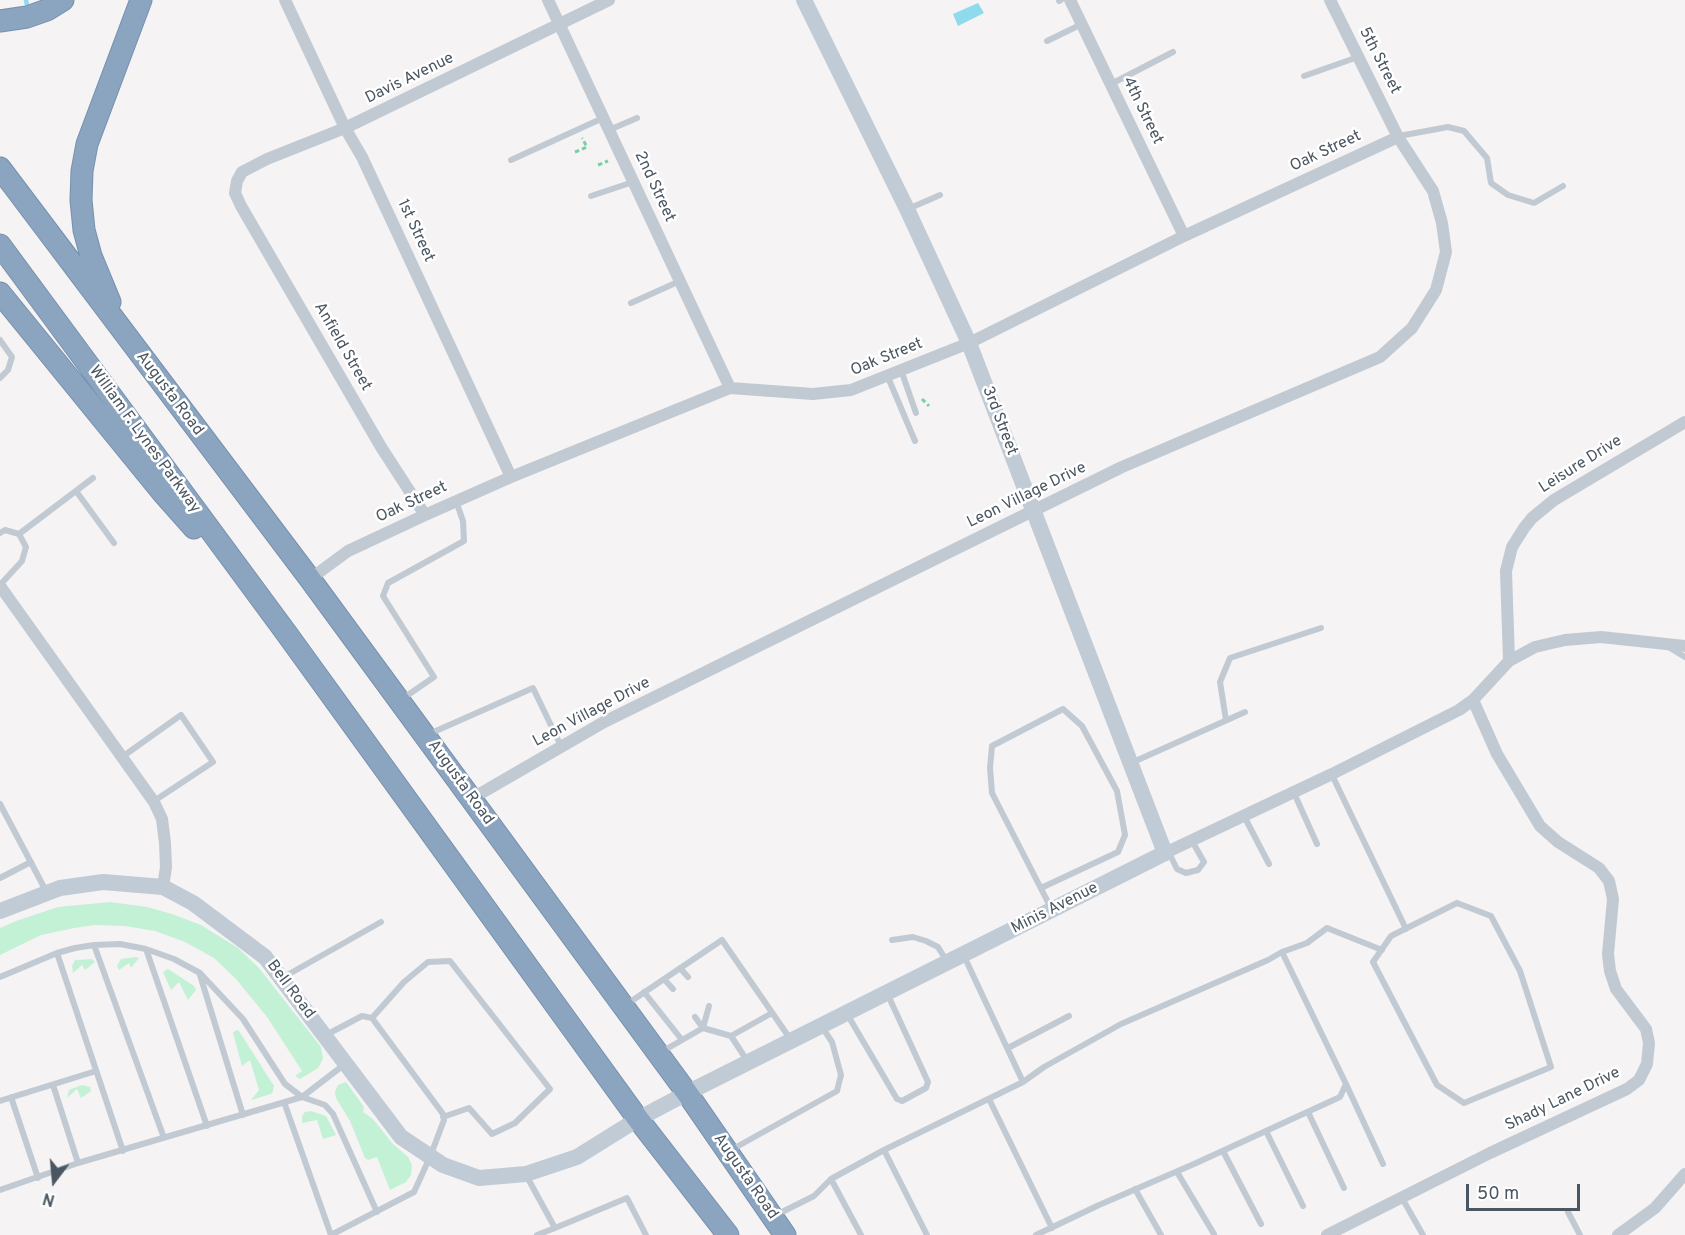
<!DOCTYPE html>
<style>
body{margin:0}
#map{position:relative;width:1685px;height:1235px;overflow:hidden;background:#f5f3f3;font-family:Overpass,sans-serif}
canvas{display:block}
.north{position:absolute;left:24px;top:1151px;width:60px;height:60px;-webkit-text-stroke:4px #fff;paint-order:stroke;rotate:196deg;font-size:16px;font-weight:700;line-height:24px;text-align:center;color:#4a5661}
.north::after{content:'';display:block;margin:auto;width:21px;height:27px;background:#4a5661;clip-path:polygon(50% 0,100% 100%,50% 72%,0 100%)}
.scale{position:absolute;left:1466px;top:1184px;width:114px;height:27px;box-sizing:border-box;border:3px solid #4a5661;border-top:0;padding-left:8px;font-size:18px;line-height:21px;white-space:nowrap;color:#4a5661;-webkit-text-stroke:4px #fff;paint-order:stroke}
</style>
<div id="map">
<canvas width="1685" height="1235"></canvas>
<div class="north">N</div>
<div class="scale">50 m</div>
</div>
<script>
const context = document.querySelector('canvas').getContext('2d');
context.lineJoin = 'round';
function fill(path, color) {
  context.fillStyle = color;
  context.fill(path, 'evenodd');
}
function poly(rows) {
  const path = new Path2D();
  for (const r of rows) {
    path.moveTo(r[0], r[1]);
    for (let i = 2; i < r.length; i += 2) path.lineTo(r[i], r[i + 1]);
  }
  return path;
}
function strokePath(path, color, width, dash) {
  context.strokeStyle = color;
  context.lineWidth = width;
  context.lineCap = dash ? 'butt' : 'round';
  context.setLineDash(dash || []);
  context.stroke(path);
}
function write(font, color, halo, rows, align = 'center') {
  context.font = font + ' Overpass,sans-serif';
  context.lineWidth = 5;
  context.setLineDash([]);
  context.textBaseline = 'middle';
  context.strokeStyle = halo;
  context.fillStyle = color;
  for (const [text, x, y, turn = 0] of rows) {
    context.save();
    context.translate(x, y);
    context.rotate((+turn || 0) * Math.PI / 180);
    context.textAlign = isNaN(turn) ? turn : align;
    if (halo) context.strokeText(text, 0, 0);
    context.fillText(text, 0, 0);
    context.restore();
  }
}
const green = poly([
 [110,902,147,907,172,914,201,925,238,948,259,968,321,1047,323,1059,318,1068,300,1079,295,1076,302,1071,267,1017,236,979,214,958,185,942,155,931,125,926,95,925,74,928,41,935,0,955,0,928,16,921,58,907],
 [136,957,139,958,131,968,129,963,119,970,117,966,121,959],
 [92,959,95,962,85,970,82,965,73,973,72,966,75,960],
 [168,969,194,986,196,990,188,1000,179,982,171,990,163,972],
 [236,1030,239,1031,274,1086,273,1091,271,1094,251,1100,259,1090,250,1060,242,1066,233,1033],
 [346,1082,364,1107,363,1112,373,1119,392,1143,408,1157,412,1165,411,1175,406,1182,390,1190,377,1157,368,1160,365,1158,350,1121,336,1098,335,1092,338,1085],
 [82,1085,90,1087,91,1091,81,1098,77,1089,67,1098,69,1090],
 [311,1111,326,1116,336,1135,323,1139,317,1120,302,1123,302,1116,305,1112]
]);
const water = poly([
 [978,3,984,13,958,26,953,14]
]);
const stream = poly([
 [26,0,27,5]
]);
const path = poly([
 [575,152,587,147,582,138],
 [598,165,608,161],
 [922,399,929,406]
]);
const lane = poly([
 [1059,1,1061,0],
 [1047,41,1082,24],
 [1304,76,1358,57],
 [1111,84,1173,52],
 [609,130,637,118],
 [1399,136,1448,127,1464,131,1487,158,1491,183,1508,195,1534,203,1563,186],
 [511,160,603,118],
 [591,196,633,182],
 [908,209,940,195],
 [631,303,680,281],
 [0,340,12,357,8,370,0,378],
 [901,370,916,413],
 [887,375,915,441],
 [76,491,114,543],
 [0,533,5,530,19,534,26,547,22,561,0,585],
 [19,534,93,478],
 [1670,648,1685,657],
 [402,699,434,677,383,596,388,583,464,541,463,521,456,501],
 [1226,720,1220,682,1230,658,1321,628],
 [429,734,533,688,561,746],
 [122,757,181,715,213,762,154,801],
 [1131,763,1245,712],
 [1332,775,1406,929],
 [1294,793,1317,844],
 [0,804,46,891],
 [1244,816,1269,864],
 [1169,853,1177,869,1186,873,1198,870,1204,862,1192,841],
 [0,878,31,862],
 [1041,888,1118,852,1125,835,1117,791,1082,726,1063,709,992,746,990,768,992,793,1052,910],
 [1457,903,1491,916,1520,971,1551,1067,1464,1103,1437,1085,1373,962,1391,936,1457,903],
 [892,940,913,937,926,941,938,947,946,960],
 [94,945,164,1138],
 [146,949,207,1126],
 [1282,952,1307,943,1327,928,1382,950],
 [57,953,123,1151],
 [964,956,1023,1082],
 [680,968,688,977],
 [200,975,243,1115],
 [0,977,57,953,75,948,94,945,120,944,146,949,174,959,200,973,243,1019,285,1084,302,1097,345,1064],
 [282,978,381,922],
 [664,979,673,989],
 [644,992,682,1040],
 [627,1004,722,940,791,1040],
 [847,1014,897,1099,902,1101,926,1088,928,1082,887,993],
 [695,1017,703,1028],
 [372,1018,404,982,428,962,450,961,550,1089,515,1123,492,1134,469,1108,443,1117],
 [703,1028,709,1006],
 [326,1035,362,1016,372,1018,443,1114,444,1120,430,1157,414,1192,331,1235],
 [731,1036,772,1013],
 [1008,1048,1069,1016],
 [663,1051,703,1028,731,1036,748,1062],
 [1346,1084,1383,1164],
 [53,1085,78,1163],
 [11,1097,38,1178],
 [989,1099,1052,1228],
 [0,1101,96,1071],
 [284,1102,331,1235],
 [1308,1112,1344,1188],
 [1266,1131,1303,1206],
 [731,1150,837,1091,841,1075,832,1042,822,1027],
 [884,1150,1023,1082,1044,1067,1121,1024,1268,960,1282,952,1346,1084,1340,1097,1194,1164,1099,1205,1036,1235],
 [1223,1151,1261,1224],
 [1177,1172,1214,1234],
 [526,1175,555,1228,537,1235],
 [831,1179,861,1235],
 [1135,1189,1161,1235],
 [0,1190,78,1163,302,1097,325,1105,333,1114,377,1212],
 [1402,1198,1423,1235],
 [1568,1212,1580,1235],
 [776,1215,814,1196,831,1179,884,1150,927,1235],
 [555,1228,627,1198,646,1235]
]);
const street = poly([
 [285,0,345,128,362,157,511,477],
 [548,0,730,388],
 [1070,0,1184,236],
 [425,515,381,447,241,206,235,193,237,181,242,172,267,159,345,128,609,0],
 [310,579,348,551,425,515,511,477,730,388,813,394,851,390,969,343,1184,236,1398,137],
 [0,586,154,802,162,819,165,843,166,867,163,887],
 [1509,661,1506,571,1512,547,1524,528,1532,518,1554,500,1685,422],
 [471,799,604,722,1122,467,1380,357,1412,328,1436,290,1446,252,1442,223,1433,191,1398,137,1330,0],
 [1165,853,1332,774,1459,710,1473,700,1509,661,1535,647,1565,640,1601,637,1685,646],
 [1327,1235,1490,1153,1627,1089,1639,1080,1647,1064,1649,1043,1646,1029,1616,989,1610,971,1608,954,1613,899,1609,881,1599,868,1558,842,1540,826,1497,754,1473,700],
 [1618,1235,1655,1208,1685,1174]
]);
const secondary = poly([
 [0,911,60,888,103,882,163,887,193,903,265,957,401,1137,443,1165,479,1178,526,1174,577,1157,638,1119,687,1093,1165,853,969,343,907,209,804,0]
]);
const highway = poly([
 [0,21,27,17,47,10,63,0],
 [0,168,310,579,687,1093,785,1235],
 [0,245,287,634,638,1119,728,1235],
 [0,293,162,492,194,528],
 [110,302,91,256,84,230,81,200,82,171,87,144,141,0]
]);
const streetNames = [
 ["5th Street",1379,61,63],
 ["Davis Avenue",410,79,-26],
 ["4th Street",1142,111,64],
 ["Oak Street",1326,152,-25],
 ["2nd Street",654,187,65],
 ["1st Street",415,231,65],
 ["Anfield Street",342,347,60],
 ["Oak Street",887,358,-22],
 ["Augusta Road",169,394,53],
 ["3rd Street",999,421,69],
 ["William F. Lynes Parkway",144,440,54],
 ["Leisure Drive",1581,465,-32],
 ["Leon Village Drive",1027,496,-26],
 ["Oak Street",412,503,-25],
 ["Leon Village Drive",592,713,-28],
 ["Augusta Road",460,783,54],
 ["Minis Avenue",1055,909,-27],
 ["Bell Road",290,990,53],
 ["Shady Lane Drive",1563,1100,-26],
 ["Augusta Road",745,1177,55]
];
fill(green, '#c3f1d5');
fill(water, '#90daee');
strokePath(stream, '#90daee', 4.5);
strokePath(highway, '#7690ad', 23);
strokePath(path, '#7ad0a6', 3, [4.5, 3]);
strokePath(lane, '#c1cad2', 6);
strokePath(street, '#c1cad2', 12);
strokePath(secondary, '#c1cbd6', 16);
strokePath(highway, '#8ba5c1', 21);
write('16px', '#4a5661', '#fff', streetNames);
</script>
